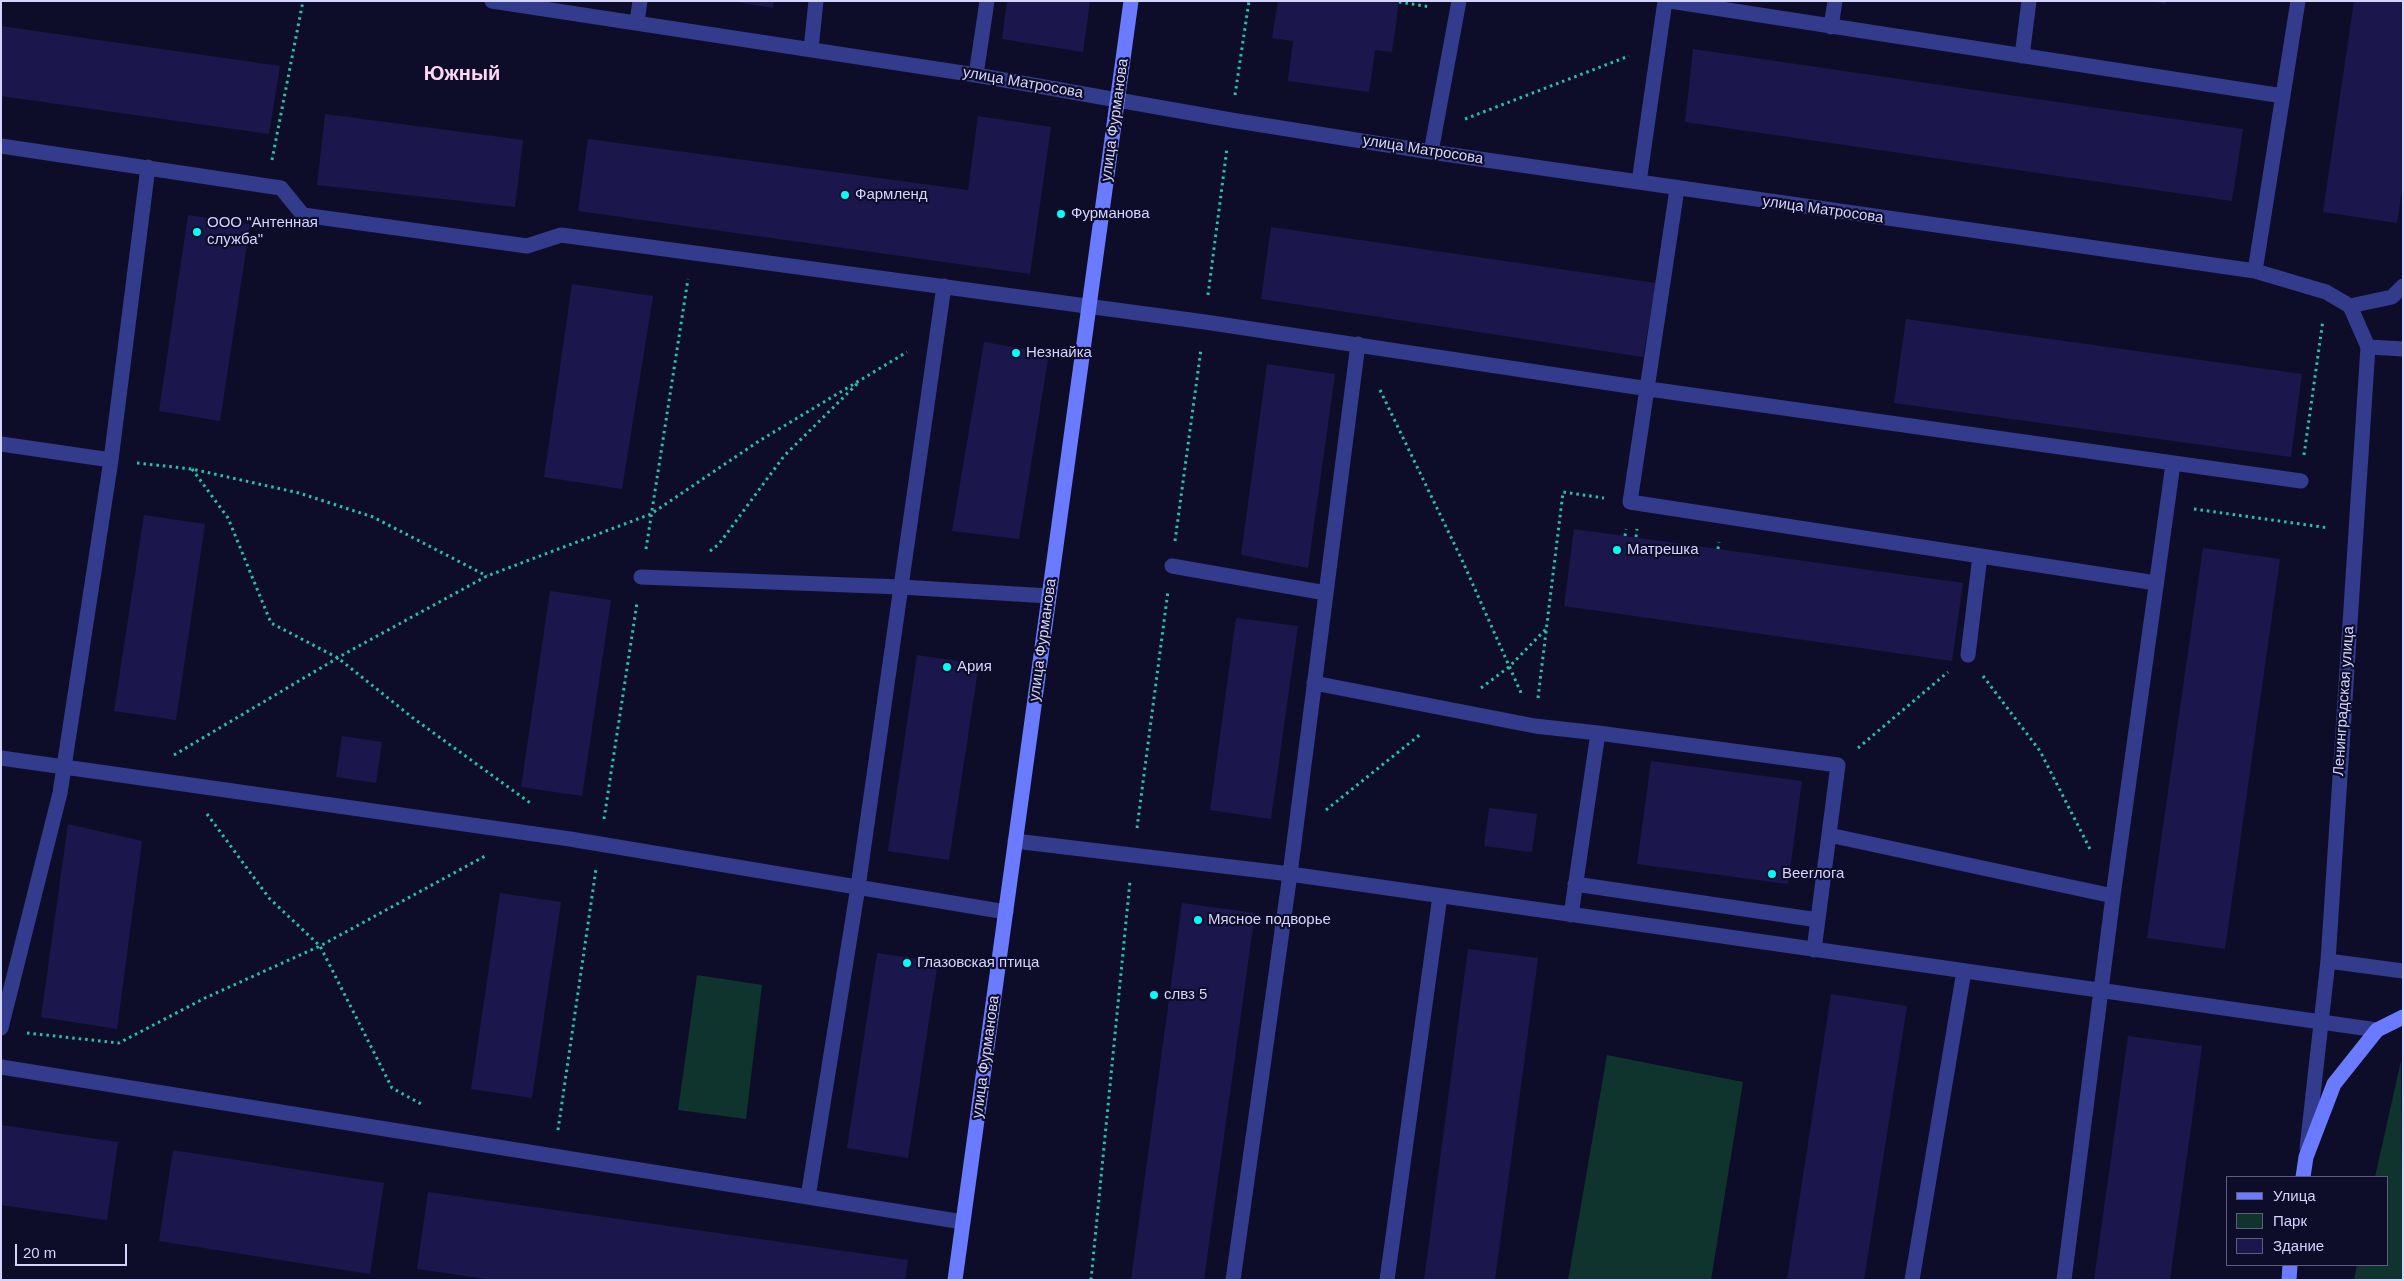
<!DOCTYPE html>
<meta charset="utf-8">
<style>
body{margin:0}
#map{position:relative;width:2404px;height:1281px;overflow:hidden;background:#0e0d29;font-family:Arial,sans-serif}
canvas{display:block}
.frame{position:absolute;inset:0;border:2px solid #d4d5ff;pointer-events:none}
.legend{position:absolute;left:2226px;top:1176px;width:162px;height:90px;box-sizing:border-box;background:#0e0d29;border:1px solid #5d5d7f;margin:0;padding:6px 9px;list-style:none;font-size:15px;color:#d4d5ff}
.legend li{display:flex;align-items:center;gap:10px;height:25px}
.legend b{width:25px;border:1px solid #5d5d7f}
.scale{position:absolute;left:15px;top:1244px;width:112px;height:22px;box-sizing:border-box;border:2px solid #d4d5ff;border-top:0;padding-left:6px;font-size:15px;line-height:18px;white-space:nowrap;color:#d4d5ff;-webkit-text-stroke:4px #0e0d29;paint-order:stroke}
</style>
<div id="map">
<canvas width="2404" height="1281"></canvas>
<div class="frame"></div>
<ul class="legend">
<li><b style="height:6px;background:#6b7bff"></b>Улица</li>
<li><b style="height:14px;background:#0f332d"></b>Парк</li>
<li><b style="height:14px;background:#1b174c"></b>Здание</li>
</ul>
<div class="scale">20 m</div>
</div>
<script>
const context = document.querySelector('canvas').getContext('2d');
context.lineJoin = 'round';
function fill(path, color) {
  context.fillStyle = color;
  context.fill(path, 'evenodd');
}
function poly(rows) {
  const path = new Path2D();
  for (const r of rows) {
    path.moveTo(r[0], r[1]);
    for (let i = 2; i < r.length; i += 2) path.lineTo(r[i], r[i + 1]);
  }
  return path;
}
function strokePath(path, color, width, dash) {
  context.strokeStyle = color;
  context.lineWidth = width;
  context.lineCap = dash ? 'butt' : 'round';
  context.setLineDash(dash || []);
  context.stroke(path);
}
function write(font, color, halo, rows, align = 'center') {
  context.font = font + ' Arial,sans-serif';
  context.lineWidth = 4.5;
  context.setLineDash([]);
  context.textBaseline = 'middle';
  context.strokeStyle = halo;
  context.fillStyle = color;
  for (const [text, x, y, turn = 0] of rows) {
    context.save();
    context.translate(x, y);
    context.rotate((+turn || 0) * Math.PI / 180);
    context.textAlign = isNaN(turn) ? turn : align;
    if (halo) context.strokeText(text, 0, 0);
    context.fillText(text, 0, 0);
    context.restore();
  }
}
const green = poly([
 [697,975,762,985,746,1119,678,1110],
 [1607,1055,1743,1082,1711,1280,1568,1280],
 [2401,1061,2403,1280,2354,1280,2357,1265,2388,1265,2388,1177,2375,1177]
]);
const building = poly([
 [732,1,774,1,773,8],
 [1007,1,1090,1,1083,52,1002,39],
 [1278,1,1399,1,1392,52,1375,50,1369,92,1288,81,1293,41,1272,38],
 [2153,1,2166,1,2165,4],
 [2354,1,2403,1,2403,184,2397,223,2323,212],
 [1,26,280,66,269,134,1,96],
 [1693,49,2243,129,2232,201,1685,122],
 [325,114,523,140,515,207,317,185],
 [978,116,1051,127,1030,274,578,211,588,139,968,190],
 [188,215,250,224,220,421,159,411],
 [1271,227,1656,283,1643,357,1261,299],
 [572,284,653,296,622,489,544,477],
 [1906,319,2302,374,2291,457,1894,403],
 [984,342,1049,353,1019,539,952,531],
 [1267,364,1335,374,1308,568,1241,555],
 [144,515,205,524,176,720,114,711],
 [1574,529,1963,583,1952,661,1564,606],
 [2203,548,2280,559,2225,949,2147,938],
 [550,591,611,600,582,796,521,787],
 [1236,618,1298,626,1271,819,1210,810],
 [917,655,979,664,949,860,888,851],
 [342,736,382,742,376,783,336,777],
 [1651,761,1802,781,1788,884,1637,864],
 [1489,808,1537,814,1532,852,1484,846],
 [68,824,142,841,117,1029,41,1017],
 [500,893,561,902,532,1098,471,1089],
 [1182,903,1255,913,1204,1280,1131,1280],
 [1468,949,1538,958,1495,1280,1424,1280],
 [877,953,938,962,908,1158,847,1148],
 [1831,994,1907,1006,1864,1280,1787,1280],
 [2128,1036,2202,1046,2170,1280,2094,1280],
 [1,1125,118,1142,107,1220,1,1205],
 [173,1150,384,1183,370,1274,159,1241],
 [428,1192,908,1260,905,1280,493,1280,417,1269]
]);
const path = poly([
 [1399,2,1431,7],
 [1235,95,1249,1],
 [1465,119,1629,56],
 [272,160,303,1],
 [1208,295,1227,148],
 [1380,390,1462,560,1522,695],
 [2304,455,2323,320],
 [137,463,192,469,299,493,373,517,487,576],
 [192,469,228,518,271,623,338,658,413,718,533,805],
 [2194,509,2329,528],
 [1625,536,1626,529],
 [1636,537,1637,529],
 [1175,541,1201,349],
 [646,549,688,279],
 [1718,549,1719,542],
 [710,551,719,544,784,456,859,382],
 [1983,676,2040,751,2091,851],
 [1481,688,1509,667,1546,629],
 [1538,698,1563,492,1604,498],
 [1858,748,1948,672],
 [174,755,346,653,487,576,651,514,759,441,907,352],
 [1326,810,1422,733],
 [207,814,269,898,320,946,392,1088,423,1105],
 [604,819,637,603],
 [1137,828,1168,591],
 [27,1033,119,1043,205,998,320,946,487,855],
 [558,1130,596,869],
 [1091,1280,1130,881]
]);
const lane = poly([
 [492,1,976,75,1231,120,1431,152,2255,271,2326,292,2350,306,2392,297,2403,286],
 [1670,1,2283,96],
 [637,22,640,1],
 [1831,27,1835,1],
 [811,49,816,1],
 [2022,56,2029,1],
 [976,75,987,1],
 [1,146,281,188,303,215,527,246,561,235,1205,322,1649,389,2301,481],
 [1431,152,1459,1],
 [1639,182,1665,1],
 [1677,189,1630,502,2156,583],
 [2255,271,2298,1],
 [2368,347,2403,349],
 [1,444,111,460],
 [1172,566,1326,593],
 [641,577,901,587,1049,596],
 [1968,655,1980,556],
 [1314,683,1535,726,1598,733,1571,915],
 [1598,733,1838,765,1814,950],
 [1,758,570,839,1006,912],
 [1829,835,2113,896],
 [1015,841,1290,874,2377,1030],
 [1575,884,1818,920],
 [1,1028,60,793,111,460,148,167],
 [1,1067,963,1222],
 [808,1197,858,887,944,286],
 [1233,1280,1290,874,1358,344],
 [1387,1280,1440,896],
 [1912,1280,1964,971],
 [2064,1280,2113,896,2173,464]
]);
const street = poly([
 [2328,961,2403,971],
 [2307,1148,2328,961,2368,347,2350,306]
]);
const secondary = poly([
 [2303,1177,2306,1157,2334,1084,2377,1030,2403,1017],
 [955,1280,1131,1],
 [2289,1280,2290,1265]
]);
const markers = [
 [845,195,5,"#00fff7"],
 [1061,214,5,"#00fff7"],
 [197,232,5,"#00fff7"],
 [1016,353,5,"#00fff7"],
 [1617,550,5,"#00fff7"],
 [947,667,5,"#00fff7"],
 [1772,874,5,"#00fff7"],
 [1198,920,5,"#00fff7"],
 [907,963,5,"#00fff7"],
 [1154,995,5,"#00fff7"]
];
const streetNames = [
 ["улица Матросова",1023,83,10],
 ["улица Фурманова",1115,120,-82],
 ["улица Матросова",1423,150,9],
 ["улица Матросова",1823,210,8],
 ["улица Фурманова",1043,640,-82],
 ["Ленинградская улица",2344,701,-86],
 ["улица Фурманова",986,1057,-82]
];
const poiNames = [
 ["Фармленд",855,195],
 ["Фурманова",1071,214],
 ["ООО \"Антенная",207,223],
 ["служба\"",207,240],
 ["Незнайка",1026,353],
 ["Матрешка",1627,550],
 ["Ария",957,667],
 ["Beerлога",1782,874],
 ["Мясное подворье",1208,920],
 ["Глазовская птица",917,963],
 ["слвз 5",1164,995]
];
const districtNames = [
 ["Южный",462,74]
];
fill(green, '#0f332d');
fill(building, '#1b174c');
strokePath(path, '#21c6a7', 3, [2.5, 4]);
strokePath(lane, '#333b8d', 15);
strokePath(street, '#333b8d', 15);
strokePath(secondary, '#6b7bff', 15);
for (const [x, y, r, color] of markers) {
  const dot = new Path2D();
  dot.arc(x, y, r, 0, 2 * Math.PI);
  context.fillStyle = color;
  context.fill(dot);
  strokePath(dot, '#0e0d29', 2);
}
write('15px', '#d4d5ff', '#0e0d29', streetNames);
write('15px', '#d4d5ff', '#0e0d29', poiNames, 'left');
write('bold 20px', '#ffd6f6', '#0e0d29', districtNames);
</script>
